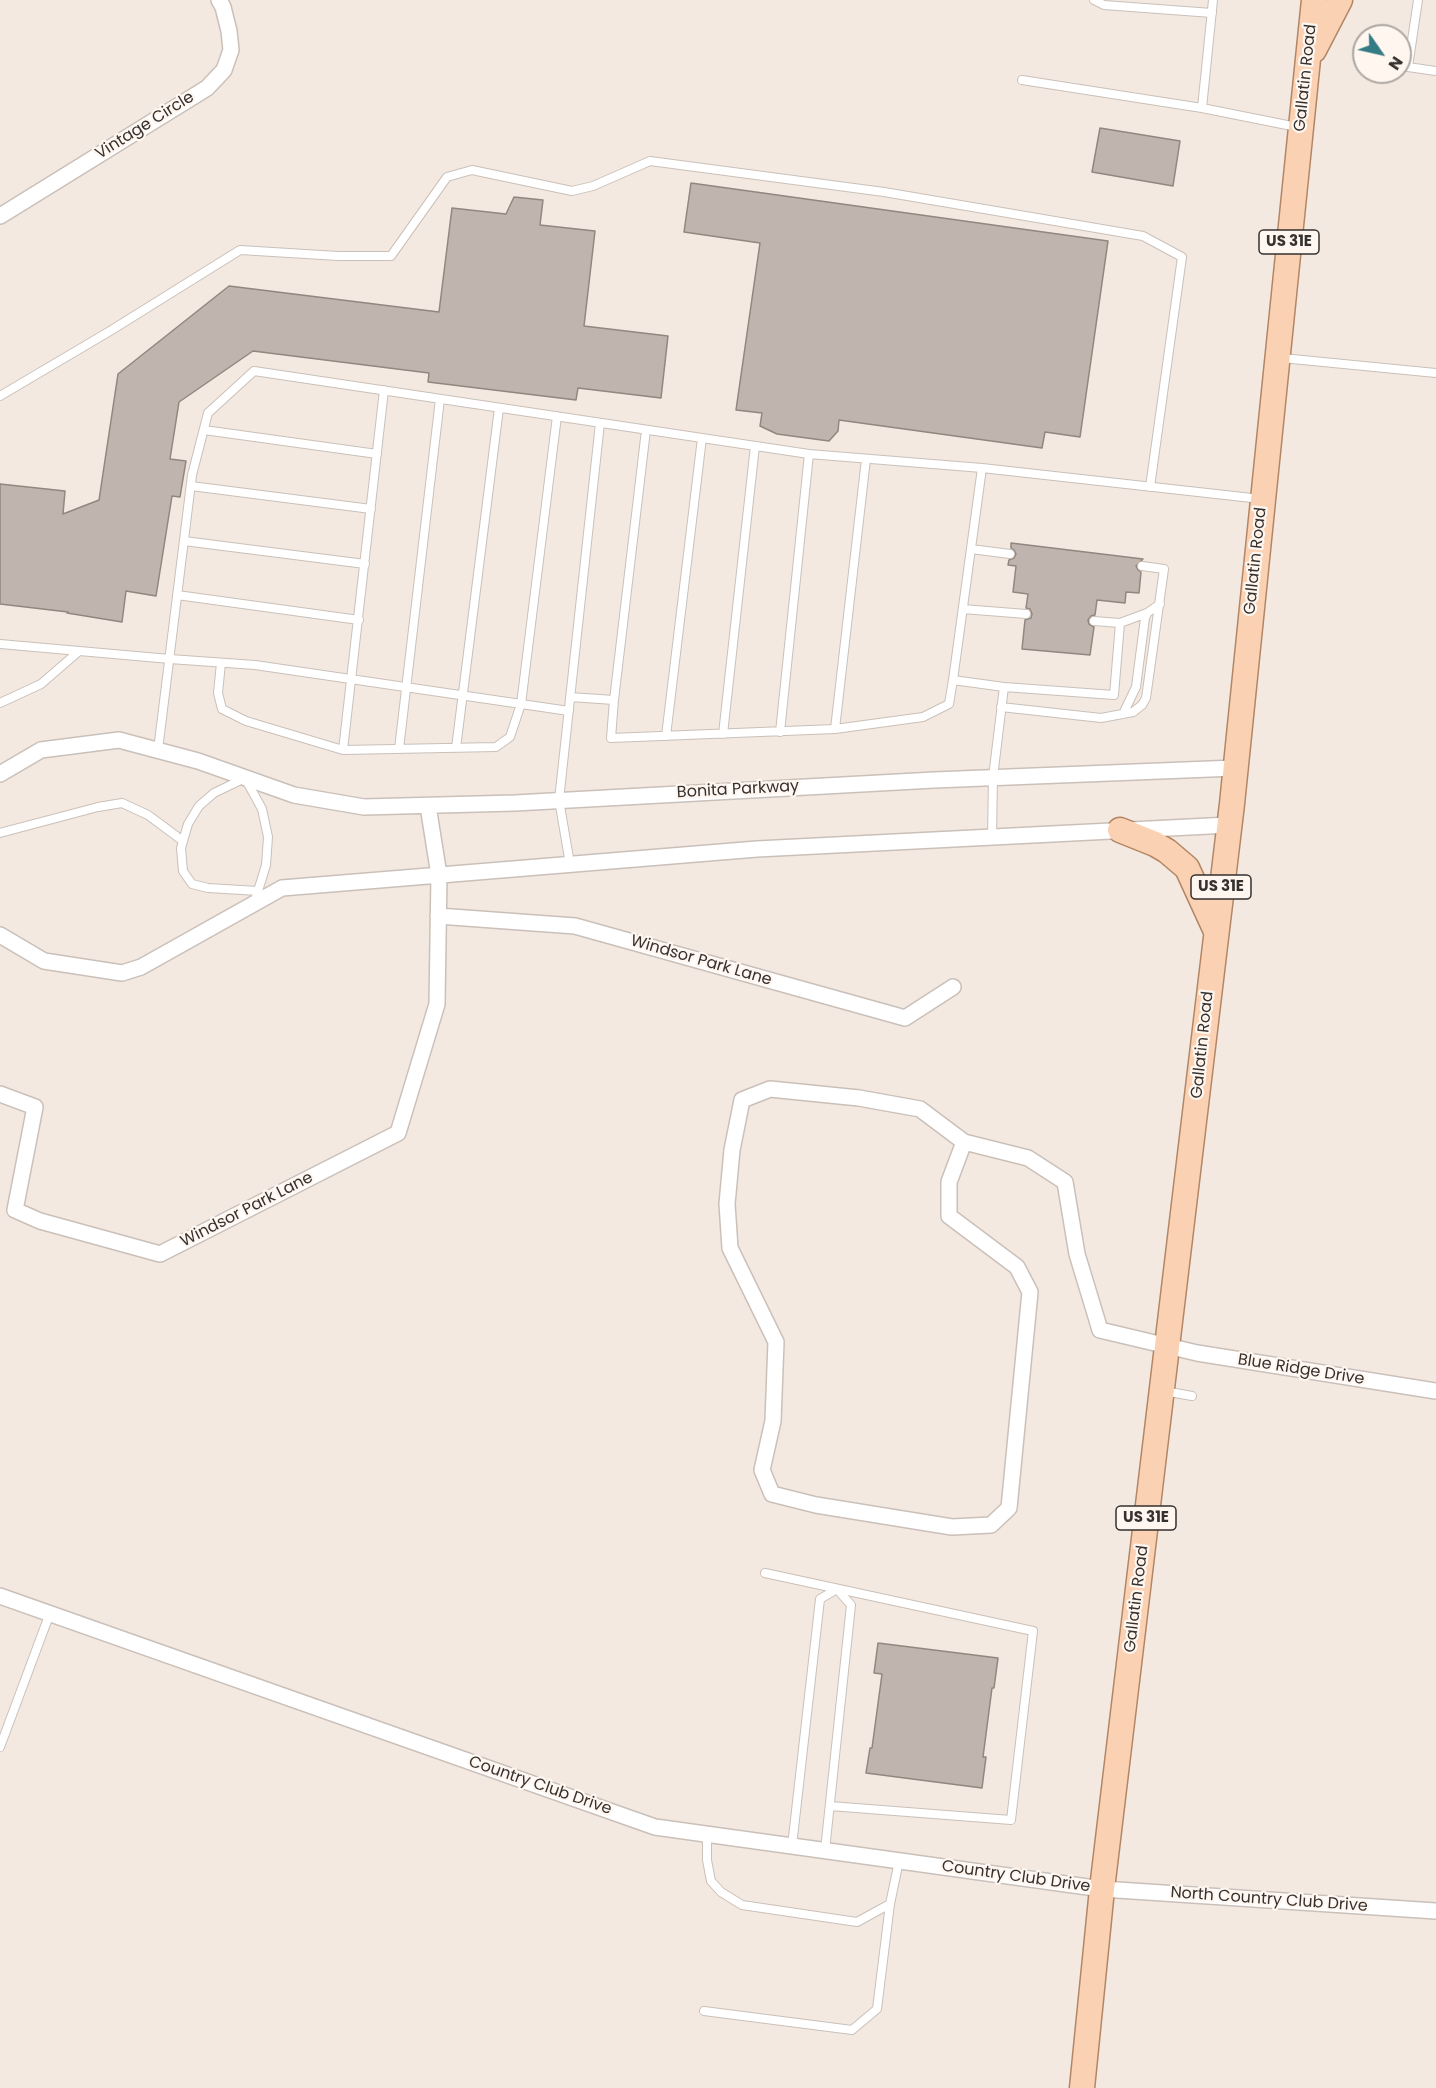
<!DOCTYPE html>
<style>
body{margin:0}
#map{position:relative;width:1436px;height:2088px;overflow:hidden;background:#f3e9e1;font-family:Poppins,sans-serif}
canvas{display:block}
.north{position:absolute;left:1352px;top:24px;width:60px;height:60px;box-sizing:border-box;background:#fff6f0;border:2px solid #aea7a2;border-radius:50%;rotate:124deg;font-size:16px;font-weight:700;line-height:24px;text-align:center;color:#35312e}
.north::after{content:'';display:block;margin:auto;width:21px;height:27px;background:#347c85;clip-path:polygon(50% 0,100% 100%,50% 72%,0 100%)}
</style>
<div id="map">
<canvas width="1436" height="2088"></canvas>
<div class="north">N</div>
</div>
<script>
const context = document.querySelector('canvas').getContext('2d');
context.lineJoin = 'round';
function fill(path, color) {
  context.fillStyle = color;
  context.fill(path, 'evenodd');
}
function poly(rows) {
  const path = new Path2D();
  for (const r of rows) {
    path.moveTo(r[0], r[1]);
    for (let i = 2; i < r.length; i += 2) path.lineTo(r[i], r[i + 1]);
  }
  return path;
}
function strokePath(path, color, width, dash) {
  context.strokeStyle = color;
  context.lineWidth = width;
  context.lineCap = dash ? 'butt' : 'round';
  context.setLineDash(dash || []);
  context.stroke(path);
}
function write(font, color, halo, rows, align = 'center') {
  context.font = font + ' Poppins,sans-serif';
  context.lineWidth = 4.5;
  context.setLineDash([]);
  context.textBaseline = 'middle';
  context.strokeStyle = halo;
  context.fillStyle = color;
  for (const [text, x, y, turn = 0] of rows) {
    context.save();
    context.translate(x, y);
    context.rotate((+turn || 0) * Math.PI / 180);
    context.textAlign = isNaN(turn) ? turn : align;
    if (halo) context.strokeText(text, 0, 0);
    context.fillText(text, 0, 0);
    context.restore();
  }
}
const building = poly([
 [1100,128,1180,141,1173,186,1092,172,1100,128],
 [691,183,1108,241,1080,437,1045,432,1042,448,839,420,838,431,829,441,777,434,760,426,762,413,736,410,760,243,684,232,691,183],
 [514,197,543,200,540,225,595,231,584,326,668,336,661,398,578,388,576,400,428,382,429,373,253,351,179,402,170,459,186,461,180,497,172,496,156,596,126,591,122,622,67,613,68,612,0,604,0,484,65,491,63,514,99,500,118,374,229,286,439,312,452,208,506,214,514,197],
 [1011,543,1143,559,1136,566,1138,570,1141,572,1139,593,1126,592,1125,603,1097,600,1095,615,1091,616,1088,620,1089,624,1094,627,1090,655,1022,649,1025,620,1031,618,1032,614,1030,609,1026,608,1028,594,1013,592,1016,566,1008,565,1009,560,1014,558,1016,554,1014,550,1011,548,1011,543],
 [878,1643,998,1658,994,1688,992,1688,983,1757,986,1757,982,1788,866,1773,870,1748,872,1748,882,1674,874,1673,878,1643]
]);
const service = poly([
 [1094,0,1104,5,1212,13],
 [1418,0,1408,67,1436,71],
 [1022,80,1202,108,1297,127],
 [1202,108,1213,0],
 [1282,358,1436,373],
 [0,396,110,331,240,250,338,256,391,256,447,177,472,170,572,191,593,186,650,161,884,192,1143,236,1182,257,1150,487],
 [204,430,377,454],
 [191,486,371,509],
 [184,541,365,564],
 [971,549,1010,554],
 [177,595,359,620],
 [963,609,1026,614],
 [1094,621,1120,623,1147,613],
 [0,644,170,659,255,665,569,711],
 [221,663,218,693,222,709,246,721,343,750,496,747,510,737,521,704,557,416],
 [953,680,982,468],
 [570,697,614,700,611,738,835,729,923,717,949,704,953,680,1004,687,1114,695,1120,623],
 [614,700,646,430],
 [0,703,41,684,78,652],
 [1001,707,1101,718,1133,712,1142,705,1146,698,1164,569,1142,566],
 [1123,714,1136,687,1145,618,1147,613,1160,604],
 [835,729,866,459],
 [780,732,809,454],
 [723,734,755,446],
 [666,736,702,438],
 [456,748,499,408],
 [399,749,440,399],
 [158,750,192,475,208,413,254,371,809,454,982,468,1261,499],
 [343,750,384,390],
 [0,833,98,807,122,803,148,815,183,841],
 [992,837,993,777,1004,687],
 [570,864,559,800,600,423],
 [254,903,258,891,266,865,268,837,262,809,245,778,214,793,199,806,188,824,181,848,183,871,192,884,208,888,258,891],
 [1164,1391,1192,1396],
 [765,1573,1033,1631,1011,1820,830,1806],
 [0,1747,50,1613],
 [707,1834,707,1860,711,1881,721,1892,742,1905,857,1922,890,1904,899,1861],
 [792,1846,820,1599,837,1589,851,1605,825,1850],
 [704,2011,852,2030,877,2009,890,1904]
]);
const minor = poly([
 [0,216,207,88,224,70,231,50,229,31,223,7,219,0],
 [0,774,41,750,119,740,198,761,294,795,364,807,515,803,934,780,1235,768],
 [438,916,575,926,905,1018,953,987],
 [0,935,44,961,122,973,141,967,282,888,757,849,1229,825],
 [0,1094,35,1107,15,1210,40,1221,160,1254,398,1133,437,1004,439,875,428,806],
 [964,1142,920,1109,859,1098,770,1089,742,1100,732,1150,727,1204,730,1248,776,1342,773,1421,762,1470,772,1494,816,1505,952,1527,991,1525,1009,1508,1030,1292,1017,1267,949,1216,949,1182,964,1142,1028,1158,1065,1182,1077,1254,1100,1330,1197,1353,1436,1391],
 [0,1596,655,1827,1102,1889,1436,1911]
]);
const primary = poly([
 [1314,50,1340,0],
 [1120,830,1155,844,1167,851,1187,868,1215,929],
 [1082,2088,1102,1889,1232,804,1314,0]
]);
const shields = [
 [1289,242,60],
 [1221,887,60],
 [1146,1518,60]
];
const shieldNames = [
 ["US 31E",1289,242],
 ["US 31E",1221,887],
 ["US 31E",1146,1518]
];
const streetNames = [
 ["Gallatin Road",1306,78,-84],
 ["Vintage Circle",145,126,-32],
 ["Gallatin Road",1256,561,-84],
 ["Bonita Parkway",738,790,-3],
 ["Windsor Park Lane",701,961,16],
 ["Gallatin Road",1203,1045,-84],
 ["Windsor Park Lane",247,1210,-27],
 ["Blue Ridge Drive",1301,1370,9],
 ["Gallatin Road",1137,1599,-83],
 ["Country Club Drive",540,1786,19],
 ["Country Club Drive",1016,1877,8],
 ["North Country Club Drive",1269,1900,4]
];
fill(building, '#bfb5ae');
strokePath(building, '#908780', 1.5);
strokePath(service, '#cac0b9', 10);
strokePath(minor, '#cac0b9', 18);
strokePath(primary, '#b28664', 27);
strokePath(service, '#fff', 8);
strokePath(minor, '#fff', 15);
strokePath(primary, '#fad1b3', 24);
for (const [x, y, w] of shields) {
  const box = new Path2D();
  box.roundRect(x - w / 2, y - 12, w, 24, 4.5);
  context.fillStyle = '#fff6f0';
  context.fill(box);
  strokePath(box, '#35312e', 1.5);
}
write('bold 15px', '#35312e', null, shieldNames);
write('16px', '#35312e', '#fff6f0', streetNames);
</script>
